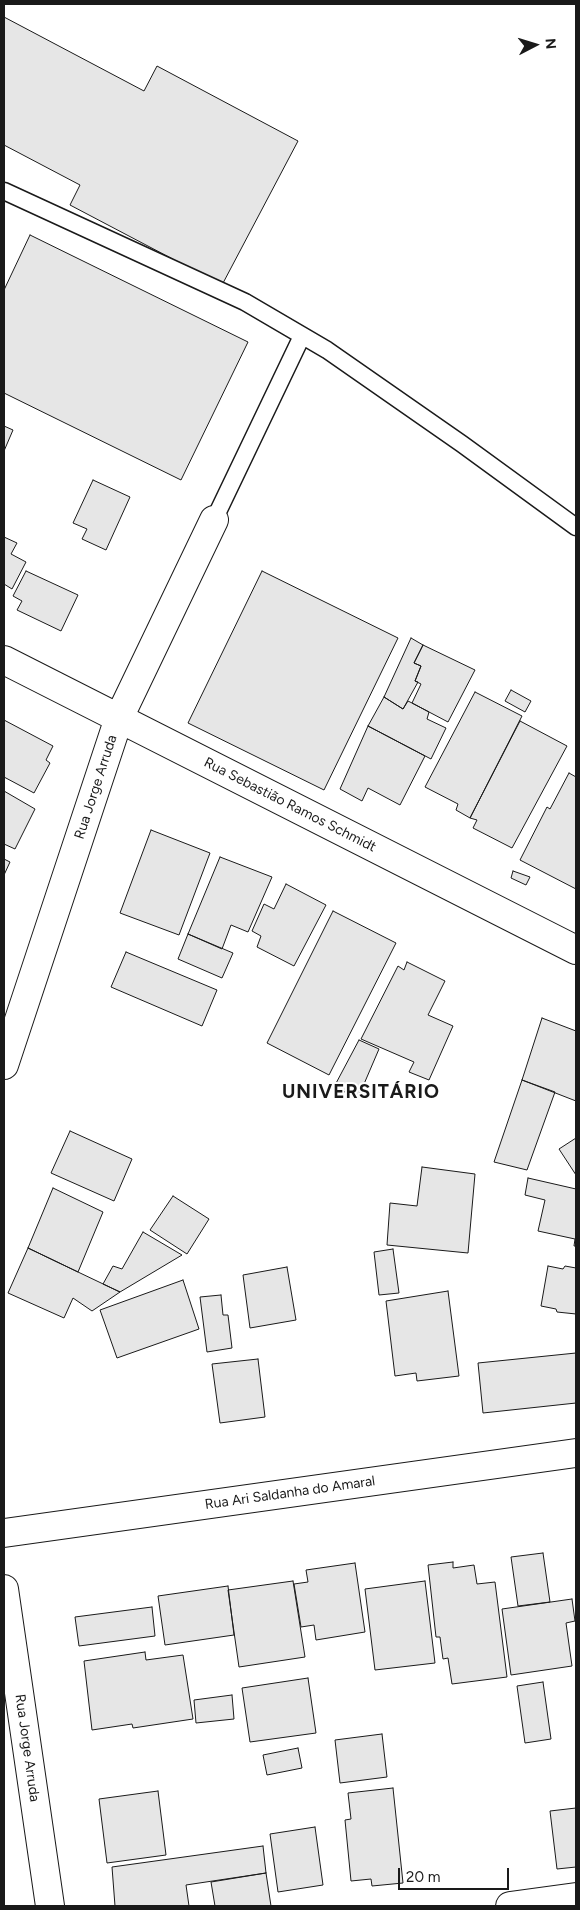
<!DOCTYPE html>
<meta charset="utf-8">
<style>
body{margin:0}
#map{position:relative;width:580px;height:1910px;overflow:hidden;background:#fff;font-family:Figtree,sans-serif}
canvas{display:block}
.frame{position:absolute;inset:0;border:5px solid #1a1a1a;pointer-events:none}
.north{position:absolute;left:510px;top:20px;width:50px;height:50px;-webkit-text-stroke:4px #fff;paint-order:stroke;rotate:85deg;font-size:14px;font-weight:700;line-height:20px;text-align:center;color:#1a1a1a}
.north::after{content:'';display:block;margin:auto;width:18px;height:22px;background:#1a1a1a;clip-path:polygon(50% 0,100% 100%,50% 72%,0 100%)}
.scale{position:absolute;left:398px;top:1868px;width:111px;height:22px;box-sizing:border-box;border:2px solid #1a1a1a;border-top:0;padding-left:6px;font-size:15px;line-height:18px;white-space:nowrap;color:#1a1a1a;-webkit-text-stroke:4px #fff;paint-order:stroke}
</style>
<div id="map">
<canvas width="580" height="1910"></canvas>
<div class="frame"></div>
<div class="north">N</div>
<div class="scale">20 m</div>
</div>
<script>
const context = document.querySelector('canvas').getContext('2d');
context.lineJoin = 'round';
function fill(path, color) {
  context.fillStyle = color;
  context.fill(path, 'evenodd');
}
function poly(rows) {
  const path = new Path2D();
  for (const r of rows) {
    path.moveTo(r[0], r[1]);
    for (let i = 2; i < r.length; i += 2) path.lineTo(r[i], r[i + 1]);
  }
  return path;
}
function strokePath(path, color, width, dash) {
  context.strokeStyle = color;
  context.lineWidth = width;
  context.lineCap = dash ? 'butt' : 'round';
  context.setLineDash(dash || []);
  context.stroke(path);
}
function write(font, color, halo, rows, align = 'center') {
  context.font = font + ' Figtree,sans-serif';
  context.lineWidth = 4;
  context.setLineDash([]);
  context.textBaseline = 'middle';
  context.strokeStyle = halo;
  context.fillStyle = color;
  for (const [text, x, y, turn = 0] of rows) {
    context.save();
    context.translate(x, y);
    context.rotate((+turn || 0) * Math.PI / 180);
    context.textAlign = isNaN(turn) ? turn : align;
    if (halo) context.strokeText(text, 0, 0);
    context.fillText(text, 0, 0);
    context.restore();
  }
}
const building = poly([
 [4,17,144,91,157,66,298,141,222,285,70,205,80,185,4,145,4,17],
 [30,235,248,342,181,480,4,393,4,290,30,235],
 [4,426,13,430,4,451,4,426],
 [93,480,130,497,106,550,82,539,87,529,73,523,93,480],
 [4,537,17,543,11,554,26,562,12,589,4,584,4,537],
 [26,571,78,595,61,631,17,610,22,601,13,596,26,571],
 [262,571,398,638,324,790,188,723,262,571],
 [411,638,423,645,414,663,421,666,415,681,418,682,403,709,384,697,411,638],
 [423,645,475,670,448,722,412,703,421,684,415,681,421,666,414,663,423,645],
 [511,690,531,701,525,712,505,701,511,690],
 [475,692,522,716,470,818,456,810,458,804,425,787,475,692],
 [384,697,403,709,408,701,412,703,429,712,427,719,446,728,431,759,368,726,384,697],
 [4,720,53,746,46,760,50,763,34,793,4,777,4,720],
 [520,721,567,746,512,848,473,828,477,820,470,818,520,721],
 [368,726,425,756,400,805,368,788,362,801,340,789,368,726],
 [569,773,576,777,576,889,520,860,547,807,550,809,569,773],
 [4,791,35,809,15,849,4,844,4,791],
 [151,830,210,853,179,935,120,913,151,830],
 [220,857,272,877,248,932,231,925,222,949,188,934,220,857],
 [4,859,10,862,4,875,4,859],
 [513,871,530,877,526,885,511,878,513,871],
 [286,884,326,905,294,966,257,947,261,936,252,931,264,904,274,909,286,884],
 [333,911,396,943,329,1075,267,1043,333,911],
 [188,934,233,953,222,978,178,959,188,934],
 [126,952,217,990,202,1026,111,987,126,952],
 [407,962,445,981,428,1015,453,1026,429,1080,409,1072,414,1062,361,1039,398,966,404,970,407,962],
 [542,1018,576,1031,576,1101,522,1080,542,1018],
 [359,1040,379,1049,358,1098,334,1087,359,1040],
 [522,1080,555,1092,527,1170,494,1162,522,1080],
 [70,1131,132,1159,114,1201,51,1173,70,1131],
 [576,1138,576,1175,559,1149,576,1138],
 [422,1167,475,1174,468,1253,387,1245,390,1203,417,1206,422,1167],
 [528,1178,576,1189,576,1246,574,1246,575,1239,538,1231,545,1200,525,1195,528,1178],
 [53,1188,103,1212,78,1272,28,1248,53,1188],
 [173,1196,209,1219,187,1254,150,1230,173,1196],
 [143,1232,182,1255,120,1292,103,1284,113,1266,122,1269,143,1232],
 [28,1248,78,1272,120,1292,92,1311,73,1298,64,1318,8,1293,28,1248],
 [393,1249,399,1293,379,1295,374,1252,393,1249],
 [548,1266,563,1269,565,1266,576,1268,576,1314,557,1312,556,1309,541,1306,548,1266],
 [287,1267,296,1320,250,1328,243,1275,287,1267],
 [183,1280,199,1329,117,1358,100,1310,183,1280],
 [448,1291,459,1376,417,1381,416,1373,395,1376,386,1301,448,1291],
 [221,1295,223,1315,228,1315,232,1348,207,1352,200,1297,221,1295],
 [576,1353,576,1403,483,1413,478,1363,576,1353],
 [258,1359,265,1417,220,1423,212,1364,258,1359],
 [543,1553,550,1602,518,1606,511,1557,543,1553],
 [453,1562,453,1568,474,1565,477,1584,495,1582,507,1677,452,1684,448,1658,443,1659,440,1637,436,1637,428,1565,453,1562],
 [355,1563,365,1632,316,1640,314,1625,301,1627,294,1584,308,1582,306,1570,355,1563],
 [293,1581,305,1657,239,1667,228,1590,293,1581],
 [425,1581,435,1663,375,1670,365,1589,425,1581],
 [228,1586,234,1635,165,1645,158,1596,228,1586],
 [572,1599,575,1621,566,1623,572,1666,511,1675,502,1609,572,1599],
 [152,1607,155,1636,79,1646,75,1617,152,1607],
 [145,1652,146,1660,183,1655,193,1719,133,1728,132,1724,92,1730,84,1661,145,1652],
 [308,1678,316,1733,250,1742,242,1688,308,1678],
 [543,1682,551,1739,525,1743,517,1686,543,1682],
 [232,1695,234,1719,196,1723,194,1700,232,1695],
 [382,1734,387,1777,340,1783,335,1740,382,1734],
 [298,1748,302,1768,267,1775,263,1755,298,1748],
 [393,1788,403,1883,372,1886,371,1879,351,1881,345,1820,351,1819,348,1793,393,1788],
 [158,1791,166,1855,107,1863,99,1799,158,1791],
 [576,1808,576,1867,557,1869,550,1811,576,1808],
 [315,1827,323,1885,278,1892,270,1834,315,1827],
 [263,1846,266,1873,186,1885,189,1906,115,1906,112,1867,263,1846],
 [266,1873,271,1906,215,1906,211,1882,266,1873]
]);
const service = poly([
 [4,191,245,302,327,350,462,444,576,527],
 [214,520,302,336]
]);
const minor = poly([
 [4,660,576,950],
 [4,1065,119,718,214,520],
 [4,1533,576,1453],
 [4,1589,50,1906],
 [510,1906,576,1897]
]);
const streetNames = [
 ["Rua Jorge Arruda",96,787,-72],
 ["Rua Sebastião Ramos Schmidt",290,805,27],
 ["Rua Ari Saldanha do Amaral",290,1493,-8],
 ["Rua Jorge Arruda",27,1748,82]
];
const districtNames = [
 ["UNIVERSITÁRIO",361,1092]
];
fill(building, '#e6e6e6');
strokePath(building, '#1a1a1a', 1);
strokePath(service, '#1a1a1a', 19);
strokePath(minor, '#1a1a1a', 30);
strokePath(service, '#fff', 16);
strokePath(minor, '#fff', 28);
write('14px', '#1a1a1a', '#fff', streetNames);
context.letterSpacing = '1px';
write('bold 19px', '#1a1a1a', '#fff', districtNames);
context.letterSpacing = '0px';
</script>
